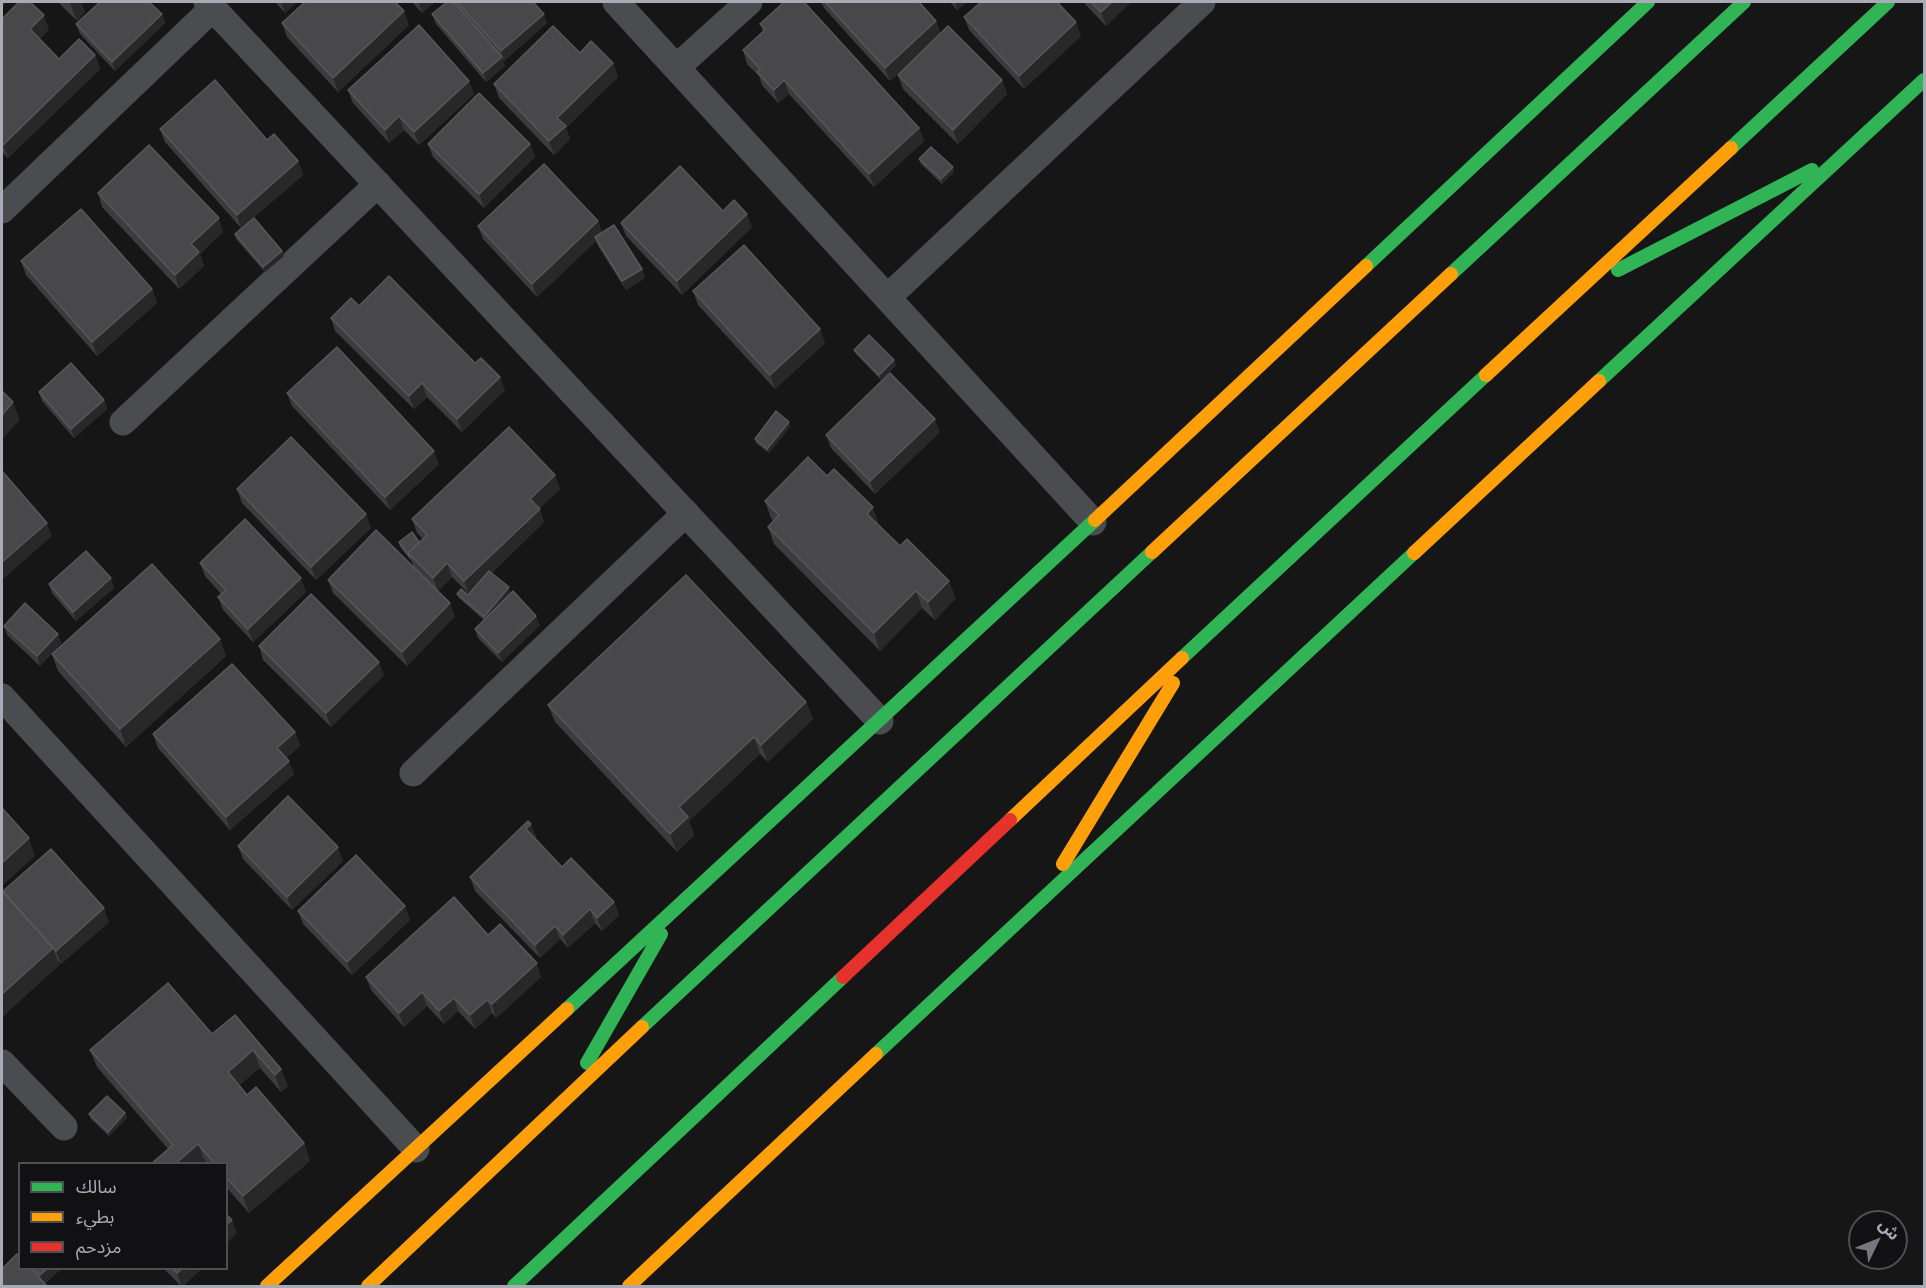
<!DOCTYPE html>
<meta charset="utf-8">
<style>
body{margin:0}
#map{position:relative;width:1926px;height:1288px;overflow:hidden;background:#161616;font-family:Mulish,"Noto Sans Arabic",sans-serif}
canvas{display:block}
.frame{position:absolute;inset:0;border:3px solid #a8aab6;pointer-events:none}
.legend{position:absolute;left:18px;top:1162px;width:210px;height:108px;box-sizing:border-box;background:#111012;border:2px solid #4d4e54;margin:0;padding:8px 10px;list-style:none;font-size:18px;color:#a8aab6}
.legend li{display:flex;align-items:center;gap:12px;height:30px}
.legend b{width:30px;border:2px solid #4d4e54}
.north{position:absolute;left:1848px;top:1210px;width:60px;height:60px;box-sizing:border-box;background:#111012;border:2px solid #4d4e54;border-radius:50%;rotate:47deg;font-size:16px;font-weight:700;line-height:24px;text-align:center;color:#a8aab6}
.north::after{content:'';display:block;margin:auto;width:21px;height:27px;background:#75767e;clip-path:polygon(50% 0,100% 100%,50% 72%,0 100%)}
</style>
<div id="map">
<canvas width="1926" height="1288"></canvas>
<div class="frame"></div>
<ul class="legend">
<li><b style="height:8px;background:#30b455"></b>سالك</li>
<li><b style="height:8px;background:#ff9f0a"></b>بطيء</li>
<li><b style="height:8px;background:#e5322d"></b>مزدحم</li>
</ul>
<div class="north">ش</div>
</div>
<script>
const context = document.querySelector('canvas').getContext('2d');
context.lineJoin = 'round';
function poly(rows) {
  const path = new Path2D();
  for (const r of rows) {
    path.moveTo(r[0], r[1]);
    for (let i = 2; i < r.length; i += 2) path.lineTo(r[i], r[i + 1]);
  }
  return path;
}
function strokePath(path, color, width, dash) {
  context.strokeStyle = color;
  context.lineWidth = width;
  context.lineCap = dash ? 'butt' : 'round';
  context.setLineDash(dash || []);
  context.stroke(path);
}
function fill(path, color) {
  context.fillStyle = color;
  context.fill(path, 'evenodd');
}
const street = poly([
 [207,2,880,721],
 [616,2,1093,522],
 [677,67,749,2],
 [2,210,213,8],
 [889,296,1202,2],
 [123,422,378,184],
 [2,697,416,1149],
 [413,773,686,513],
 [2,1063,64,1127]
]);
const fast = poly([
 [1731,148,1888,2],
 [1366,266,1648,2],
 [1618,270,1812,170],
 [1451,274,1744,2],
 [1599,381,1924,80],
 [1182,658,1486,375],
 [567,1009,1095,520],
 [642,1027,1152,552],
 [876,1054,1414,553],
 [587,1063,661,934],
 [514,1286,843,977]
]);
const slow = poly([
 [1486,375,1731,148],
 [1095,520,1366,266],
 [1152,552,1451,274],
 [1414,553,1599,381],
 [1010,820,1182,658],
 [1063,864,1173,683],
 [267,1286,567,1009],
 [368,1286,642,1027],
 [629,1286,876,1054]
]);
const jam = poly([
 [843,977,1010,820]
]);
const wall = poly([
 [58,2,81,2,85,12,77,21],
 [275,2,297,2,285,13],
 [412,2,435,2,422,13],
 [455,2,533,2,547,23,504,61,502,58,505,66,486,82,436,24,432,14,456,3],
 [821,2,919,2,936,21,940,33,1002,80,1007,94,958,144,903,89,898,75,919,55,890,81,824,8],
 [950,2,967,2,957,10],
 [1083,2,1131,2,1106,26],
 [162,14,165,23,115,71,80,34,76,24],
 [964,17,1081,36,1024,89,969,30],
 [2,19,49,29,39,39,59,59,95,55,100,69,8,158,2,152],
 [282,23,409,25,338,92,287,37],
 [760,24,919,128,924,141,874,187,789,94,778,103,762,85,759,76,747,64,743,50,763,32],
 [580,53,613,63,618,77,566,128,570,139,554,155,499,98,494,84],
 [469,81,474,94,419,145,404,130,389,143,353,103,348,90],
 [160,129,267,140,298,161,303,175,246,224,284,256,265,272,236,239,235,234,241,228,165,142],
 [428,144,530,144,535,157,484,208,433,157],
 [919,159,954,172,942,184,921,164],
 [98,193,223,232,200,254,204,266,179,289,102,207],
 [723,211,752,227,682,295,626,236,621,223],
 [598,221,602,232,642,269,645,278,626,290,598,246,596,241,537,297,483,239,478,226],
 [21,261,152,289,157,303,97,356,26,275],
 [693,291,825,343,775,389,698,305],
 [359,306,475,363,505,390,462,432,427,397,414,409,335,331,331,318],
 [854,350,894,360,896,365,881,380,856,354],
 [39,392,104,400,107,409,74,438,42,401],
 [287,393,439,464,390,510,292,406],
 [790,427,769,453,756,443,755,439],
 [940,432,875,494,831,448,826,435],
 [827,476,879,525,900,546,956,598,935,620,922,608,880,651,774,544,768,527,774,521,771,518,765,501],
 [237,489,371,528,316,580,242,503],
 [560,489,539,508,544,522,492,573,510,592,501,603,540,625,502,662,478,638,475,629,484,620,459,598,457,594,469,594,452,577,438,591,455,616,407,666,333,593,328,580,425,578,413,566,412,562,400,547,399,542,420,542,423,539,417,533,412,519],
 [200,563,306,592,253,642,223,610,218,597,221,594,205,576],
 [49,584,114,588,76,621,52,593],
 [4,626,58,634,61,643,40,666,7,635],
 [220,639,226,656,126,747,58,671,52,654],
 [259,646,384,675,331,727,263,660],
 [806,702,813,719,768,762,760,754,689,821,694,835,677,852,555,722,548,705],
 [295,732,300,746,286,758,294,774,230,830,158,748,153,734],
 [531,824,536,837,535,838,562,867,614,902,619,915,602,931,595,923,568,948,560,939,540,958,475,891,470,877],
 [238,846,343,861,292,910,243,859],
 [2,891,4,894,3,891,109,922,61,964,57,960,59,965,2,1017],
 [405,906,410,920,352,975,303,924,298,911],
 [488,935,541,977,496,1018,492,1013,475,1029,458,1011,444,1024,427,1006,404,1027,371,990,366,977],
 [235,1015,281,1069,288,1086,281,1092,260,1068,239,1085,247,1095,304,1143,310,1161,249,1213,226,1187,226,1164,207,1164,205,1161,202,1164,153,1164,168,1149,97,1067,90,1050,212,1034],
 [125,1113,127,1118,109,1136,91,1119,89,1114],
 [20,1269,61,1269,45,1283],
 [164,1269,201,1269,182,1287]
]);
const shadedWall = poly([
 [2,2,7,2,2,7],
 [72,2,81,2,85,12,77,21,70,3],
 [281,2,297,2,285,13],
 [418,2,435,2,422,13],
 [955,2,967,2,957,10],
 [1112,2,1131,2,1106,26,1101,12],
 [404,11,409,25,338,92,333,78],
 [162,14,165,23,115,71,112,62],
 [544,14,547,23,504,61,501,51],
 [44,15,49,29,34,43,30,29],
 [936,21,941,34,890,81,885,68],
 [1076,22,1081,36,1024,89,1019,76],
 [95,55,100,69,8,158,3,145],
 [502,57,505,66,486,82,483,73],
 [613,63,618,77,566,128,570,139,554,155,549,141,557,118],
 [784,80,789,94,778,103,774,90],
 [1002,80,1007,94,958,144,953,130],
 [469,81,474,94,419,145,414,132],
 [399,116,404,130,389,143,385,130],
 [919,128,924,141,874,187,869,174],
 [530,144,535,157,484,208,479,194],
 [298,161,303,175,241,228,237,215],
 [953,167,954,172,942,184,941,179],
 [747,214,752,227,682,295,677,281],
 [219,218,223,232,200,254,204,266,179,289,175,275,191,244],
 [598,221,603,235,595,237,596,241,537,297,532,284],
 [282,251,284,256,265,272,263,267],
 [642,269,645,278,626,290,622,281],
 [152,289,157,303,97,356,92,342],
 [820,329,825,343,775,389,770,375],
 [894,360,896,365,881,380,879,375],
 [500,377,505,390,462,432,457,419],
 [422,383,427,397,414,409,409,396],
 [104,400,107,409,74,438,71,429],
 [13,402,20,420,2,439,2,415],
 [935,419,940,432,875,494,870,481],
 [789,422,790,427,769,453,767,449],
 [434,451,439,464,390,510,385,497],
 [555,475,560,489,535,513,530,499],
 [873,507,879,525,873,531,867,514],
 [540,509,544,522,469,595,464,581],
 [366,514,371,528,316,580,311,567],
 [47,523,52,536,2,580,2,562],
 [447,563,452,577,438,591,433,578],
 [111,578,114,588,76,621,73,612],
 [301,578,306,592,253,642,248,629],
 [949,581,956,598,935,620,928,602],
 [509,587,510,592,485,621,484,617],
 [916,591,922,608,880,651,874,633],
 [450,603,455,616,407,666,402,652],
 [536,616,540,625,502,662,498,653],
 [58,634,61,643,40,666,37,656],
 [220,639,226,656,126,747,120,729],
 [379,662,384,675,331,727,326,713],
 [806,702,813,719,768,762,761,745],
 [295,732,300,746,282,761,277,748],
 [754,737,760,754,689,821,694,835,677,852,670,834,679,807],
 [289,761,294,774,230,830,226,817],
 [531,824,536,837,531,842,526,829],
 [29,838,35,856,2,886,2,863],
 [338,847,343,861,292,910,287,897],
 [614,902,619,915,602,931,597,918],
 [405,906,410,920,352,975,347,962],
 [104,908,109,922,61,964,56,951],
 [590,909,595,923,568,948,563,935],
 [555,926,560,939,540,958,535,945],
 [53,948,59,965,2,1017,2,994],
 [537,963,541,977,496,1018,492,1004],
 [422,992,427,1006,404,1027,399,1013],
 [454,998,458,1011,444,1024,439,1011],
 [487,1000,492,1013,475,1029,470,1015],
 [253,1050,260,1068,235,1089,228,1072],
 [281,1069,288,1086,281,1092,275,1075],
 [125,1113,127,1118,109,1136,108,1132],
 [304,1143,310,1161,249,1213,243,1196],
 [198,1144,205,1161,202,1164,175,1164],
 [232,1220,237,1233,226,1244,226,1225],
 [47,1269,61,1269,43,1284,40,1275],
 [182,1269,201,1269,182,1287,177,1273]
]);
const building = poly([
 [19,2,30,2,44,15,30,29,59,59,79,39,95,55,3,145,2,144,2,19,19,2],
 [100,2,149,2,162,14,112,62,76,24,100,2],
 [305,2,395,2,404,11,333,78,282,23,305,2],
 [447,2,454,2,502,57,483,73,432,14,447,2],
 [457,2,533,2,544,14,501,51,457,2],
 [784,2,804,2,919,128,869,174,784,80,774,90,757,72,760,69,743,50,766,29,760,24,784,2],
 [825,2,919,2,936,21,885,68,825,2],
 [981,2,1057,2,1076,22,1019,76,964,17,981,2],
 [1091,2,1112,2,1101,12,1091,2],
 [419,25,469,81,414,132,399,116,385,130,348,90,419,25],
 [553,26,580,53,591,41,613,63,557,118,566,126,549,141,494,84,553,26],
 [948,26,1002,80,953,130,898,75,948,26],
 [215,80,267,140,274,134,298,161,237,215,160,129,215,80],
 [479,93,530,144,479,194,428,144,479,93],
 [149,145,219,218,191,244,199,252,175,275,98,193,149,145],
 [931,147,953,167,941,179,919,159,931,147],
 [544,164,598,221,532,284,478,226,544,164],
 [680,166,723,211,734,200,747,214,677,281,621,223,680,166],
 [81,209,152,289,92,342,21,261,81,209],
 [254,218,282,251,263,267,235,234,254,218],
 [614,225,642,269,622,281,595,237,614,225],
 [744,245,820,329,770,375,693,291,744,245],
 [389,276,475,363,481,358,500,377,457,419,422,383,409,396,331,318,351,298,359,306,389,276],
 [869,335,894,360,879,375,854,350,869,335],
 [337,347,434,451,385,497,287,393,337,347],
 [71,363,104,400,71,429,39,392,71,363],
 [890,373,935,419,870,481,826,435,890,373],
 [2,391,13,402,2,415,2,391],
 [776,411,789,422,767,449,755,439,776,411],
 [509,427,555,475,530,499,540,509,464,581,447,563,433,578,408,553,427,535,412,519,509,427],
 [291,437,366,514,311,567,237,489,291,437],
 [808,457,827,476,834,469,873,507,867,514,900,546,907,539,949,581,928,602,916,591,874,633,768,527,779,515,765,501,808,457],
 [2,471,47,523,2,562,2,471],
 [245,519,301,578,248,629,218,597,226,590,200,563,245,519],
 [376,530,450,603,402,652,328,580,376,530],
 [412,532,419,542,408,553,410,557,399,542,412,532],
 [86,551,111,578,73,612,49,584,86,551],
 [152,564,220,639,120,729,52,654,152,564],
 [489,571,509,587,484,617,457,594,461,589,468,595,489,571],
 [686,575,806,702,761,745,754,737,679,807,688,817,670,834,548,705,686,575],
 [513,591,536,616,498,653,475,629,513,591],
 [311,594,379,662,326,713,259,646,311,594],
 [25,603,58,634,37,656,4,626,25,603],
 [232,664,295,732,277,748,289,761,226,817,153,734,232,664],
 [288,796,338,847,287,897,238,846,288,796],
 [2,808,29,838,2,863,2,808],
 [528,821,531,824,526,829,562,867,571,858,614,902,597,918,590,909,563,935,555,926,535,945,470,877,528,821],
 [51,849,104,908,56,951,3,891,51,849],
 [356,855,405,906,347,962,298,911,356,855],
 [2,891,53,948,2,994,2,891],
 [454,897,488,935,500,924,537,963,492,1004,487,1000,470,1015,454,998,439,1011,422,992,399,1013,366,977,454,897],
 [168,983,212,1034,235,1015,281,1069,275,1075,253,1050,228,1072,247,1095,256,1087,304,1143,243,1196,226,1177,226,1164,215,1164,198,1144,175,1164,153,1164,152,1163,173,1145,90,1050,168,983],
 [107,1096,125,1113,108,1132,89,1114,107,1096],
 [226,1214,232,1220,226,1225,226,1214],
 [17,1254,20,1256,20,1269,31,1269,48,1287,2,1287,2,1269,17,1254],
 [34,1269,47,1269,40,1275,34,1269],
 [172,1269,182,1269,177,1273,172,1269]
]);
strokePath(street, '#4b4c4f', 27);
strokePath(fast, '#30b455', 14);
strokePath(slow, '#ff9f0a', 14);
strokePath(jam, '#e5322d', 14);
fill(wall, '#3c3c3e');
fill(shadedWall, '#282829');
fill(building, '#48484b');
strokePath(building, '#57575c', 1.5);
</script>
